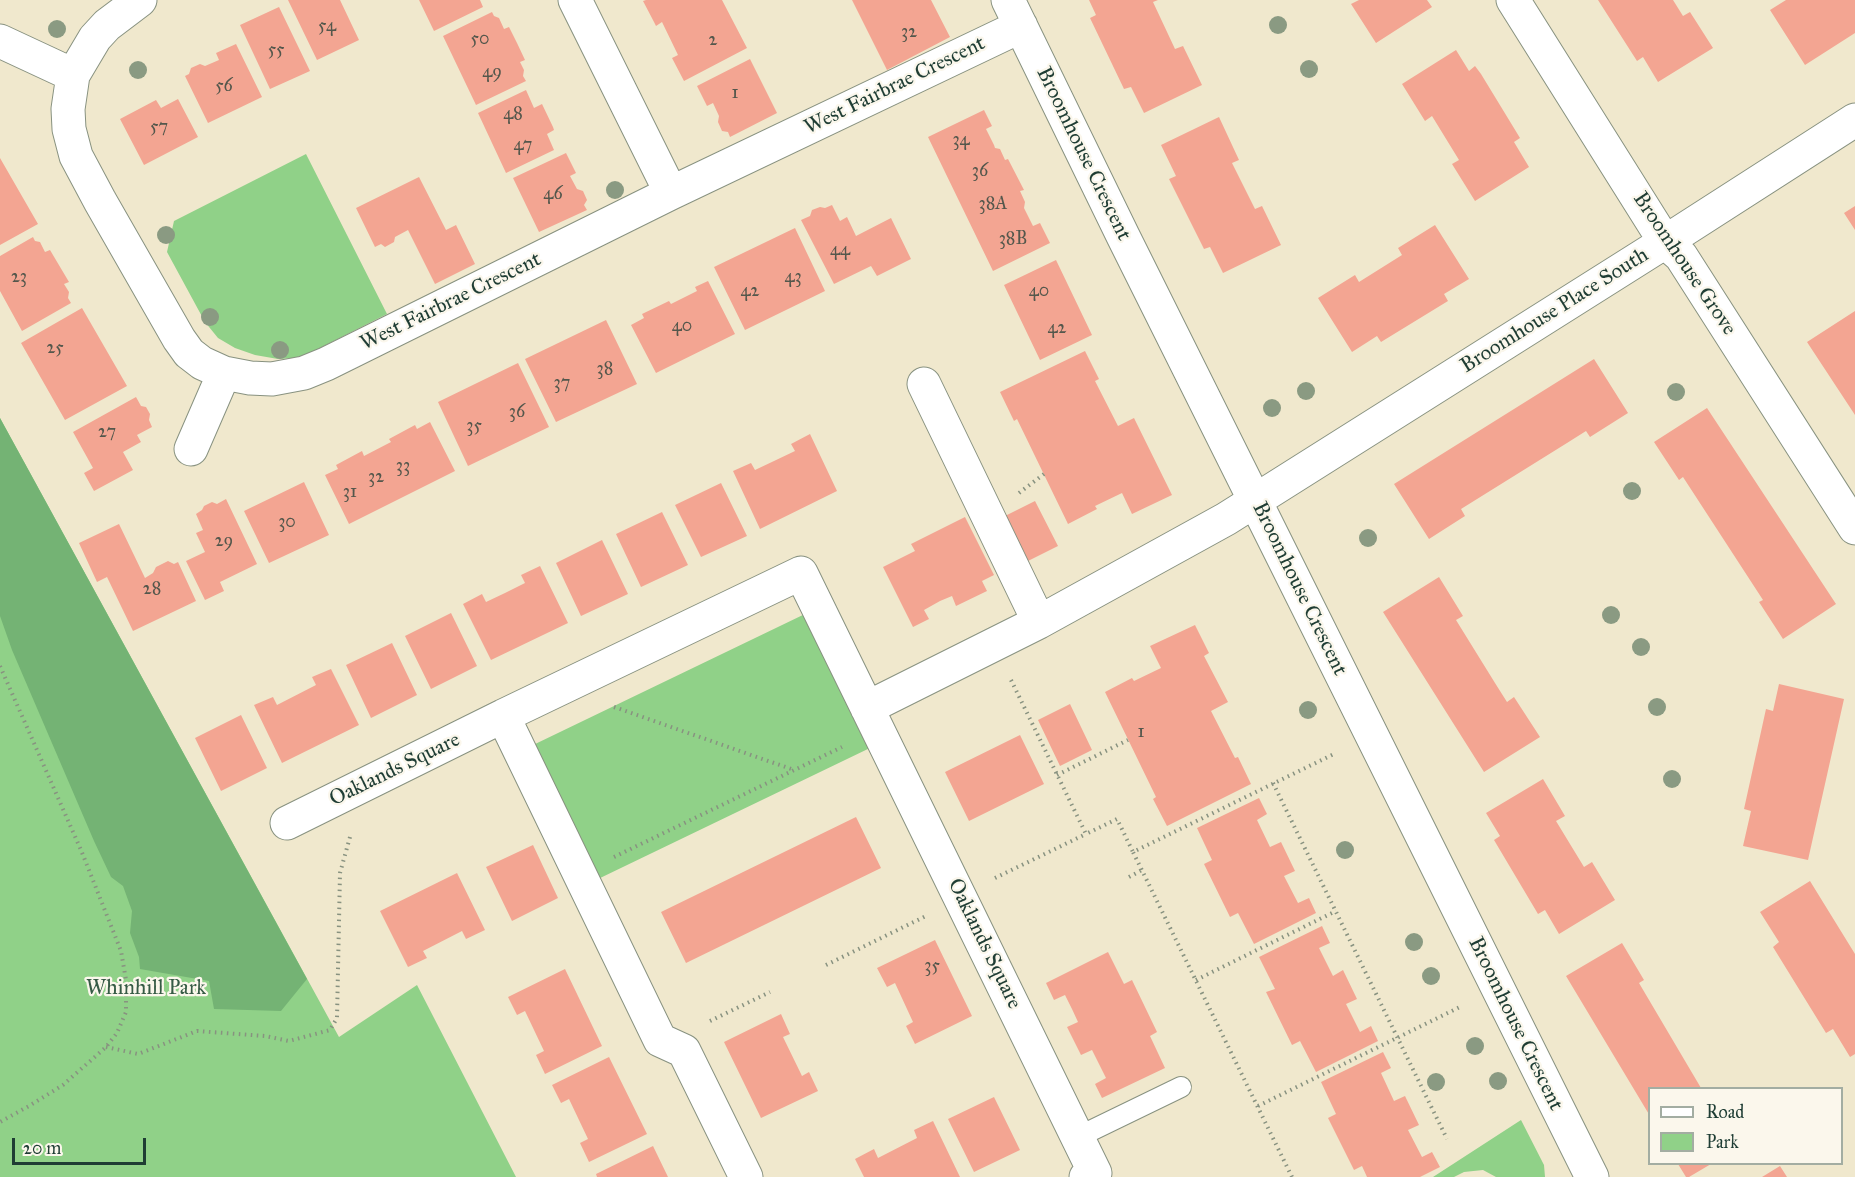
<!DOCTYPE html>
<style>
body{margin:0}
#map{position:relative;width:1855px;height:1177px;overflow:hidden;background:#f0e8cd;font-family:"IM FELL Great Primer",serif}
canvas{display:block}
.legend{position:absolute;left:1648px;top:1087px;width:195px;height:78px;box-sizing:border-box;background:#fbf7ec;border:2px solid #a3ada2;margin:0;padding:8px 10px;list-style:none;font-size:18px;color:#1f3d34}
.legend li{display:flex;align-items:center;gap:12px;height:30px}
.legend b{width:30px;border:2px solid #a3ada2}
.scale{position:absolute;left:12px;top:1138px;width:134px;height:27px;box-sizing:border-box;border:3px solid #1f3d34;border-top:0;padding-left:8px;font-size:18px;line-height:21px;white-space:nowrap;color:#1f3d34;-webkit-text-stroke:4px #fbf7ec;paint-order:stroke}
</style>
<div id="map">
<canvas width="1855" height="1177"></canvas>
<ul class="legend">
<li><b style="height:8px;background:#fff"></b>Road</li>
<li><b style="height:16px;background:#90d188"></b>Park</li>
</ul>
<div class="scale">20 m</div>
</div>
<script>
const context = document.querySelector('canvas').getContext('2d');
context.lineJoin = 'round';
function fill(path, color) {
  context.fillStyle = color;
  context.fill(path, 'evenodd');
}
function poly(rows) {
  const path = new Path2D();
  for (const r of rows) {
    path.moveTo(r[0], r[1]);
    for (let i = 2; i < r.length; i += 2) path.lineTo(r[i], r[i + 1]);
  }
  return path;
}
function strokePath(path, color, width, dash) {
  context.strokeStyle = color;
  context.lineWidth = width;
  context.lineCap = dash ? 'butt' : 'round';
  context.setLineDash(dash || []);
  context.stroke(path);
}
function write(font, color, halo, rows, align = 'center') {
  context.font = font + ' "IM FELL Great Primer",serif';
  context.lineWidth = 4.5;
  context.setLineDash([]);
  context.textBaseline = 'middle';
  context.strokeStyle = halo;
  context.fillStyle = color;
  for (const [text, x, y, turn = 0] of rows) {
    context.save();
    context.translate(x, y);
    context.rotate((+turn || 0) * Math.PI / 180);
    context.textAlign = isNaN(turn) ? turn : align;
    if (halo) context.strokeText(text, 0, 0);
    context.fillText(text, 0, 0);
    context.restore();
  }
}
const green = poly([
 [306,154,387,314,310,353,295,358,278,359,255,355,235,348,218,338,205,322,167,252,174,221],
 [0,418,339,1037,417,985,516,1177,0,1177],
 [807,613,872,747,596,880,531,746],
 [1521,1120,1544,1165,1545,1177,1496,1177,1483,1170,1464,1172,1454,1177,1433,1177]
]);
const forest = poly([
 [0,418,307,979,281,1011,214,1009,209,981,140,969,139,957,130,933,132,911,123,886,111,877,94,841,12,650,0,616]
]);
const building = poly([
 [288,0,340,0,359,40,317,60],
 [419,0,480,0,483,7,434,31],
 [646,0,722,0,747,48,684,81,672,58,678,55,662,22,656,26,654,22,643,1],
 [852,0,931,0,950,37,887,70],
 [1089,0,1158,0,1153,2,1175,49,1183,46,1202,85,1144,113,1131,87,1124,89,1090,18,1096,15],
 [1359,0,1427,0,1432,7,1376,43,1351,4],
 [1598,0,1673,0,1683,16,1690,12,1713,48,1658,82,1643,57,1637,61],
 [1786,0,1855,0,1855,33,1805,65,1770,10],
 [279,7,310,71,270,89,240,25],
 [492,12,494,16,499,18,504,29,509,27,517,43,525,60,520,62,524,70,523,76,526,81,476,105,443,36],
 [236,44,262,97,208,123,185,76,189,74,191,68,200,64,205,66,219,60,216,53],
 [1456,50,1469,71,1475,66,1481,74,1520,138,1514,142,1529,167,1475,201,1452,164,1459,160,1432,116,1425,121,1402,84],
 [750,59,777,113,730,137,728,132,722,131,718,122,719,116,713,103,707,106,697,86],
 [526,90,534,108,542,104,553,127,554,130,547,134,554,150,506,173,478,113],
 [178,99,198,137,144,165,120,119,156,100,161,108],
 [984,110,992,126,986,129,994,145,995,148,1000,149,1005,160,1008,159,1024,190,1020,191,1025,202,1024,208,1033,226,1040,223,1050,243,993,271,928,137],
 [1219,117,1239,160,1232,163,1255,209,1262,206,1281,245,1223,273,1210,247,1204,249,1169,179,1176,176,1161,145],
 [566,153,576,173,570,176,577,189,583,191,587,200,584,205,587,210,539,232,513,178],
 [0,158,38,224,0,245],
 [419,177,446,230,456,225,475,264,435,284,408,230,395,237,394,242,385,247,381,244,375,247,356,208],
 [832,205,840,221,847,217,856,236,891,218,911,259,877,276,871,266,834,284,801,220,810,216,812,210,820,207,825,208],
 [1855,206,1855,230,1844,213],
 [1435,225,1469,279,1444,294,1448,301,1381,342,1377,336,1352,352,1318,298,1355,275,1359,282,1402,255,1398,248],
 [795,228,825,291,745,330,714,267],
 [33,237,35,241,40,242,45,252,50,250,69,282,64,284,69,292,68,298,71,303,22,331,0,291,0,256],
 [1056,260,1092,335,1040,360,1004,285],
 [708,281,735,334,656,373,631,325,644,318,642,314,669,301,671,304,697,291,695,287],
 [82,308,127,386,65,420,21,343],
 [1855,311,1855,415,1807,342],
 [606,320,637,384,556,422,525,359],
 [1085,351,1099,379,1095,381,1118,426,1134,418,1172,495,1132,514,1122,493,1095,506,1097,509,1068,524,1017,419,1014,421,1000,392],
 [1594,359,1628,413,1590,437,1586,431,1567,443,1461,509,1465,516,1429,539,1394,484],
 [518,363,549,427,468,466,438,402],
 [136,397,141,406,146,407,150,414,149,420,152,427,137,435,141,442,123,452,133,470,94,491,84,473,93,468,73,432],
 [1707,408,1836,604,1783,639,1759,602,1763,600,1683,477,1679,480,1654,442],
 [430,422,455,471,349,524,325,475,338,469,336,465,362,451,364,456,391,442,389,439,415,425,417,429],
 [810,434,837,491,760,529,733,471,751,463,755,470,774,461,795,451,791,444],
 [304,482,329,535,269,563,244,511],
 [721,483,747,536,701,557,675,505],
 [226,499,257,564,220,582,224,591,205,600,186,561,205,552,196,533,203,530,196,514,202,510,204,506,212,502,217,504],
 [1035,501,1058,546,1028,561,1005,516],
 [662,512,688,565,641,587,616,534],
 [965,517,994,575,982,581,987,591,956,606,952,596,940,601,924,610,929,619,913,627,883,567,915,551,911,544],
 [119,524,145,578,153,573,156,567,168,561,174,564,178,562,196,601,133,631,107,577,97,582,79,543],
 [602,540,628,594,581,616,556,563],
 [540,566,568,623,491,660,463,604,482,594,486,602,505,593,525,583,521,575],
 [1439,577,1463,616,1456,620,1495,683,1507,702,1514,697,1540,737,1484,772,1383,612],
 [451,613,477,666,431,689,405,636],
 [1195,625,1209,653,1204,656,1228,702,1211,711,1235,758,1238,757,1251,784,1167,826,1153,799,1156,797,1105,692,1132,678,1134,681,1161,668,1150,646],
 [392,643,417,695,371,718,346,665],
 [331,669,359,725,282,763,254,705,273,697,277,705,316,685,312,677],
 [1779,684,1844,699,1808,860,1743,846,1751,811,1744,809,1766,709,1773,711],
 [1070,704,1092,750,1060,766,1038,720],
 [241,715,267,768,221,791,195,738],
 [1020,735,1044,784,969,821,945,772],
 [1543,779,1565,816,1556,821,1584,867,1592,862,1615,900,1559,934,1545,910,1538,914,1494,840,1500,836,1486,813],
 [1259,798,1267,814,1257,820,1270,847,1281,842,1295,871,1284,876,1298,903,1309,898,1316,913,1254,944,1238,913,1230,917,1204,864,1212,860,1197,828],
 [856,817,881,868,686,963,661,912],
 [533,845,558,898,512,921,486,867],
 [457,873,485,930,466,939,462,931,423,951,427,958,408,967,380,911],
 [1810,881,1855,954,1855,1054,1850,1057,1833,1029,1826,1033,1773,947,1779,942,1760,912],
 [1322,926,1330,943,1319,948,1333,976,1343,970,1357,999,1346,1004,1360,1032,1371,1026,1378,1041,1316,1072,1300,1041,1292,1045,1266,992,1275,989,1259,957],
 [935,940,972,1016,915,1044,906,1026,913,1022,895,983,887,987,877,968],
 [1622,943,1644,980,1639,983,1701,1088,1650,1088,1650,1116,1566,976],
 [1108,952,1124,984,1132,980,1157,1032,1150,1036,1165,1068,1102,1098,1095,1084,1106,1078,1092,1050,1081,1055,1067,1027,1078,1022,1072,1009,1065,995,1054,1000,1046,983],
 [565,969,602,1046,545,1074,536,1055,544,1051,525,1011,517,1015,508,997],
 [781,1014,790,1034,783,1037,802,1076,809,1072,818,1091,761,1118,724,1042],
 [1383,1052,1391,1068,1381,1073,1394,1101,1405,1096,1419,1125,1408,1130,1422,1157,1432,1152,1440,1167,1420,1177,1367,1177,1362,1166,1354,1170,1328,1118,1336,1114,1321,1082],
 [609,1057,647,1134,589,1162,580,1143,588,1139,569,1099,561,1103,552,1085],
 [994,1097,1020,1150,974,1172,948,1119],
 [933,1121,960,1177,864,1177,855,1159,874,1149,878,1158,917,1138,914,1130],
 [653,1146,668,1177,597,1177,596,1174],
 [1678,1164,1711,1164,1689,1177,1686,1177],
 [1780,1166,1787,1177,1762,1177]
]);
const path = poly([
 [1019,493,1044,474],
 [0,666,81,850,121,951,126,980,126,1012,117,1033,106,1047,63,1085,29,1106,0,1122],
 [1011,680,1086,834,1117,819,1133,852],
 [614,707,794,770],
 [1057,775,1128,740],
 [1273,783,1447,1139],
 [614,857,842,747],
 [1129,877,1142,870],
 [995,878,1086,834],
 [826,965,926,916],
 [1196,980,1336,911],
 [710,1021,770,992],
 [106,1047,138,1054,197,1031,265,1036,289,1041,330,1030,337,1018,340,873,350,837],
 [1258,1106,1462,1006],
 [1292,1177,1133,852,1336,753]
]);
const lane = poly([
 [1078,1137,1181,1087]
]);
const street = poly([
 [140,0,107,25,95,38,73,75,68,109,69,129,76,156,100,201,179,339,189,353,202,363,224,373,250,378,272,379,304,373,326,364,671,193,1021,26],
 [575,0,671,193],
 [1008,0,1123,236,1592,1177],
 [1513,0,1665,242,1681,256,1855,528],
 [0,41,73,75],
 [924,384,1039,622],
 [191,449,224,373],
 [867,708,1039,622,1226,519,1665,242,1855,120],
 [287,823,503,716],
 [746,1177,684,1051,660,1040,503,716,801,573,1095,1173,1086,1177]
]);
const trees = [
 [1278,25],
 [57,29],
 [1309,69],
 [138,70],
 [615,190],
 [166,235],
 [210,317],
 [280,350],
 [1306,391],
 [1676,392],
 [1272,408],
 [1632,491],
 [1368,538],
 [1611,615],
 [1641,647],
 [1657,707],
 [1308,710],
 [1672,779],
 [1345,850],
 [1414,942],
 [1431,976],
 [1475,1046],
 [1498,1081],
 [1436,1082]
];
const numberNames = [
 ["54",327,27],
 ["32",909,33],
 ["50",480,40],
 ["2",713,41],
 ["55",276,51],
 ["49",492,73],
 ["56",224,87],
 ["1",735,94],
 ["48",513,115],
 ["57",159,128],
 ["34",961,141],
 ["47",523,146],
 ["36",980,172],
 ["46",553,195],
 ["38A",993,205],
 ["38B",1013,240],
 ["44",840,251],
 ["23",19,278],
 ["43",793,278],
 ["42",750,292],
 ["40",1039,292],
 ["40",682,327],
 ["42",1057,329],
 ["25",55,349],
 ["38",605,370],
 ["37",562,384],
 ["36",517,413],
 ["35",474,427],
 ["27",107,433],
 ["33",403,467],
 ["32",376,478],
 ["31",350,493],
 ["30",287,523],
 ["29",224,542],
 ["28",152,590],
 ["1",1141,733],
 ["35",932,967]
];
const streetNames = [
 ["West Fairbrae Crescent",895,86,-26],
 ["Broomhouse Crescent",1083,154,64],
 ["Broomhouse Grove",1684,264,56],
 ["West Fairbrae Crescent",451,302,-26],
 ["Broomhouse Place South",1555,311,-32],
 ["Broomhouse Crescent",1299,589,64],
 ["Oaklands Square",395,770,-26],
 ["Oaklands Square",984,944,64],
 ["Broomhouse Crescent",1515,1024,64]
];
const parkNames = [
 ["Whinhill Park",146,989]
];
fill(green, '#90d188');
fill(forest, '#74b374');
fill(building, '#f3a592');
strokePath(lane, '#889280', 22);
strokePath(street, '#889280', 35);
strokePath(path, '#889280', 4, [1.5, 4.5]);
strokePath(lane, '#fff', 20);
strokePath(street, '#fff', 33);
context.fillStyle = '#8a9a82';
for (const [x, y] of trees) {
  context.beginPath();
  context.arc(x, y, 9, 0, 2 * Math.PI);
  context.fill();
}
write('18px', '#54574c', null, numberNames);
write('21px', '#1f3d34', '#fbf7ec', streetNames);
write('21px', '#365b45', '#fbf7ec', parkNames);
</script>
